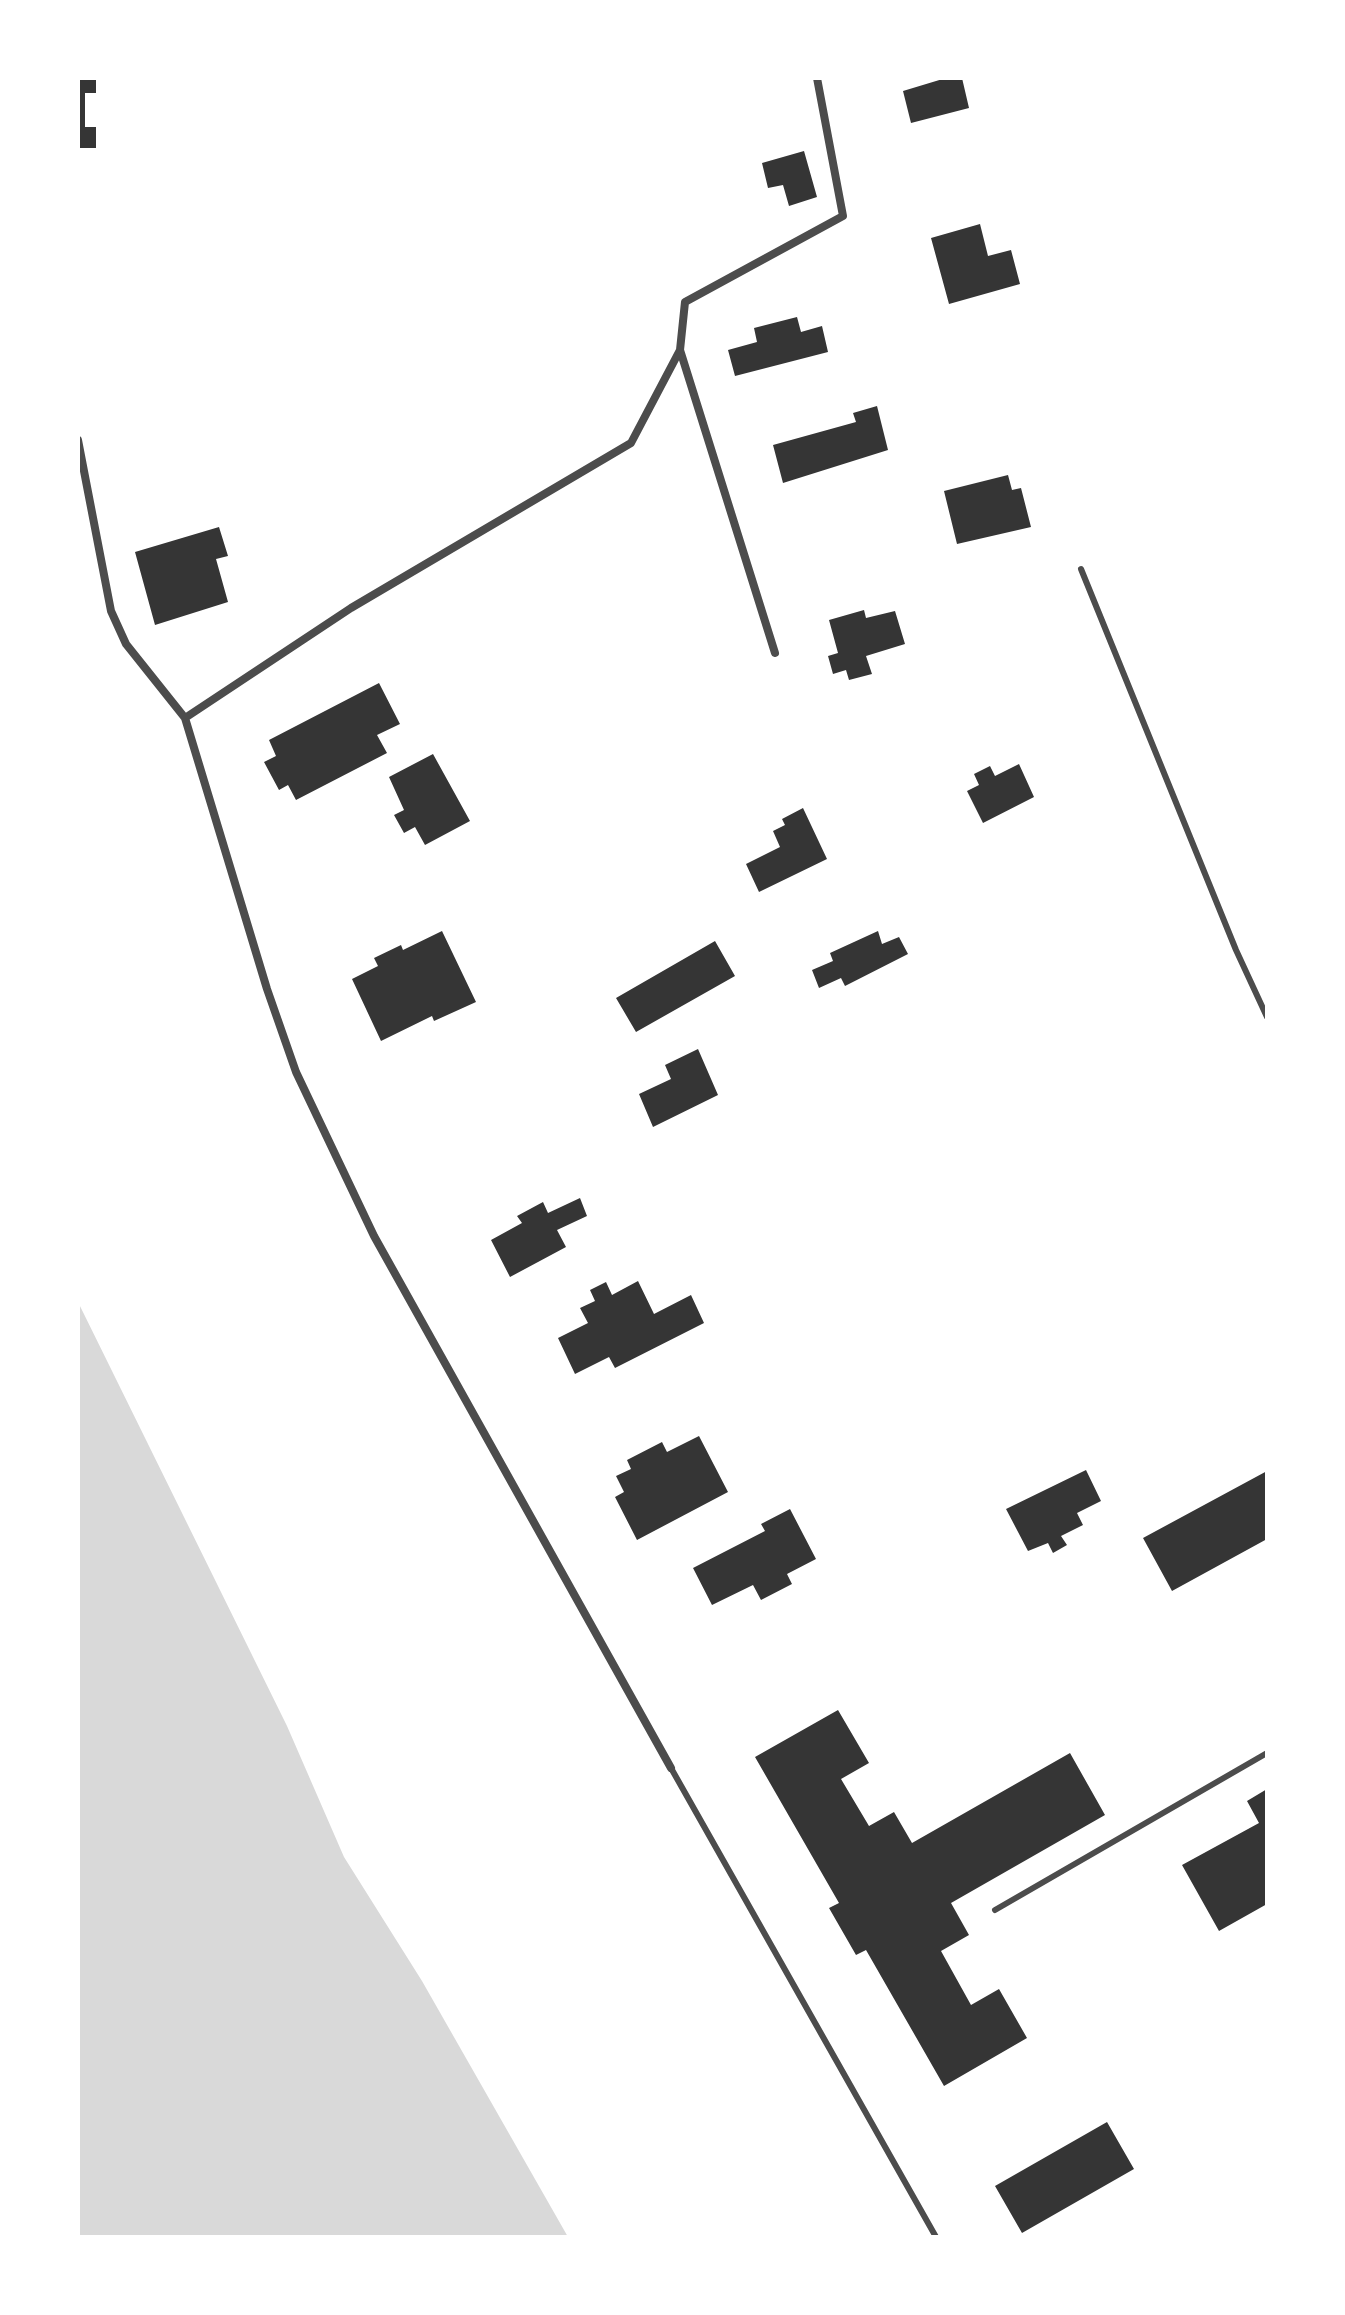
<!DOCTYPE html>
<style>
body{margin:0}
#map{position:relative;width:1345px;height:2315px;overflow:hidden;background:#fff;font-family:"Nunito Sans",sans-serif}
canvas{display:block}
.frame{position:absolute;inset:0;border:80px solid #fff;pointer-events:none}
</style>
<div id="map">
<canvas width="1345" height="2315"></canvas>
<div class="frame"></div>
</div>
<script>
const context = document.querySelector('canvas').getContext('2d');
context.lineJoin = 'round';
function fill(path, color) {
  context.fillStyle = color;
  context.fill(path, 'evenodd');
}
function poly(rows) {
  const path = new Path2D();
  for (const r of rows) {
    path.moveTo(r[0], r[1]);
    for (let i = 2; i < r.length; i += 2) path.lineTo(r[i], r[i + 1]);
  }
  return path;
}
function strokePath(path, color, width, dash) {
  context.strokeStyle = color;
  context.lineWidth = width;
  context.lineCap = dash ? 'butt' : 'round';
  context.setLineDash(dash || []);
  context.stroke(path);
}
const water = poly([
 [78,1302,287,1726,344,1857,422,1981,568,2237,78,2237]
]);
const building = poly([
 [78,78,96,78,96,93,85,93,85,127,96,127,96,148,78,148],
 [946,78,962,78,969,108,911,123,903,91],
 [804,151,817,197,789,206,783,185,768,188,762,163],
 [980,224,988,256,1011,250,1020,284,949,304,931,238],
 [797,317,801,332,822,326,828,352,735,376,728,350,757,342,754,328],
 [877,406,888,450,783,483,773,445,856,422,853,413],
 [1008,475,1012,490,1021,488,1031,527,957,544,944,491],
 [219,527,228,556,216,559,228,602,155,625,135,552],
 [864,610,866,618,895,611,905,644,866,656,872,674,849,680,846,670,833,674,828,656,838,653,829,620],
 [379,683,400,724,377,735,387,753,296,800,288,785,279,790,264,762,276,756,269,740],
 [433,754,470,821,425,845,415,827,404,833,394,815,404,810,389,777],
 [1019,764,1034,797,983,823,967,791,979,785,974,774,990,766,995,776],
 [803,808,827,859,759,892,746,864,780,847,773,831,785,825,782,819],
 [442,931,476,1002,434,1021,432,1016,381,1041,352,979,378,966,374,958,401,945,403,950],
 [878,931,882,944,899,937,908,954,845,986,841,978,819,988,812,970,833,961,830,953],
 [715,941,735,976,636,1032,616,998],
 [698,1049,718,1095,653,1127,639,1094,671,1079,665,1065],
 [580,1198,587,1216,557,1230,566,1247,510,1277,491,1240,522,1223,517,1216,543,1202,548,1213],
 [638,1281,654,1314,691,1295,704,1323,615,1368,609,1357,575,1374,558,1338,588,1323,580,1308,595,1301,590,1290,606,1282,612,1295],
 [699,1436,728,1492,637,1540,615,1497,624,1492,616,1476,631,1469,627,1460,662,1442,667,1452],
 [1086,1470,1101,1501,1077,1513,1083,1525,1061,1536,1067,1545,1053,1553,1048,1543,1028,1551,1006,1509],
 [1267,1471,1267,1539,1172,1591,1143,1538],
 [790,1509,816,1559,787,1574,792,1584,761,1600,753,1585,712,1605,693,1568,765,1531,761,1524],
 [838,1710,869,1763,841,1779,869,1826,894,1812,912,1843,1070,1753,1105,1815,951,1903,969,1935,941,1951,971,2005,999,1989,1027,2038,944,2086,866,1950,856,1955,829,1908,839,1903,755,1757],
 [1267,1789,1267,1904,1219,1931,1182,1865,1259,1823,1247,1801],
 [1107,2122,1134,2169,1022,2233,995,2186]
]);
const service = poly([
 [1081,569,1236,950,1267,1017],
 [671,1768,936,2237],
 [995,1910,1267,1753]
]);
const minor = poly([
 [78,440,111,611,126,644,185,718,267,989,296,1072,374,1236,671,1768],
 [775,653,680,350,685,302,843,216,817,78],
 [185,718,351,608,631,443,680,350]
]);
fill(water, '#d9d9d9');
fill(building, '#353535');
strokePath(service, '#4c4c4c', 6);
strokePath(minor, '#4c4c4c', 8);
</script>
